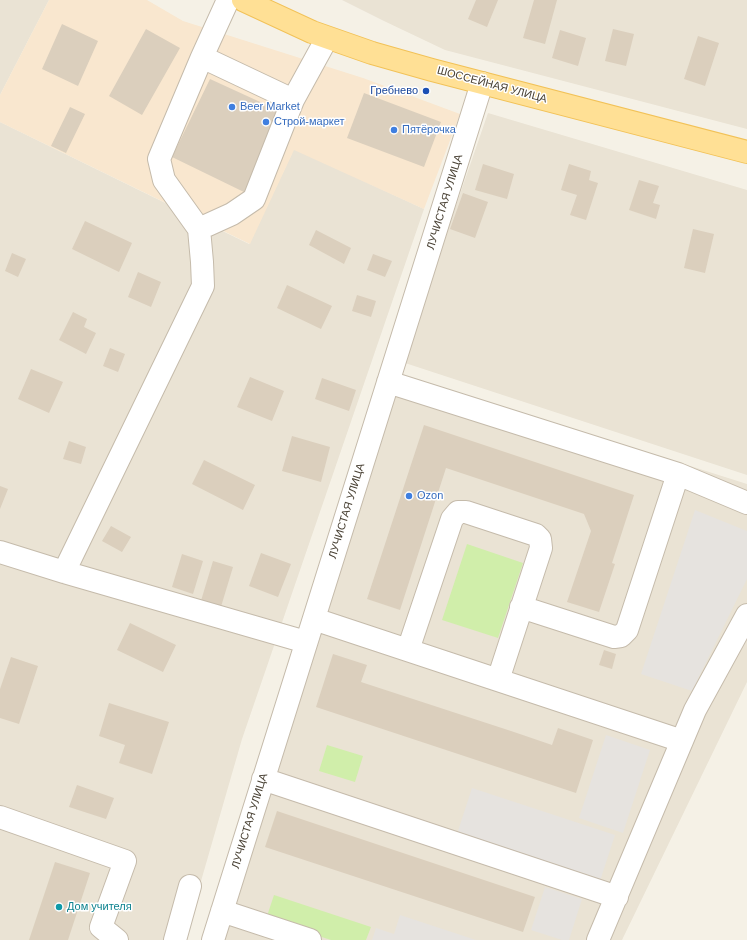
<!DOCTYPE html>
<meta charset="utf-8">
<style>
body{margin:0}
canvas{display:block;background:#f5f1e6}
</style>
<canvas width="747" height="940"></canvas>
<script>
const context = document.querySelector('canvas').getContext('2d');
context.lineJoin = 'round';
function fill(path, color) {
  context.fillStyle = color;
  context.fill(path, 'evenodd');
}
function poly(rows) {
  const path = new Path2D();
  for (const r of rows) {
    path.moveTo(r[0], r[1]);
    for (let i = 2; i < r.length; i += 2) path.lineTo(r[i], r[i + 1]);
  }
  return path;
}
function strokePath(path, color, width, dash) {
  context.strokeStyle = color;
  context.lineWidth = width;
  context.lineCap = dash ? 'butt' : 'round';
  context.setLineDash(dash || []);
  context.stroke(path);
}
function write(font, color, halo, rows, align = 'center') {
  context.font = font + ' Helvetica,sans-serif';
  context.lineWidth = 3;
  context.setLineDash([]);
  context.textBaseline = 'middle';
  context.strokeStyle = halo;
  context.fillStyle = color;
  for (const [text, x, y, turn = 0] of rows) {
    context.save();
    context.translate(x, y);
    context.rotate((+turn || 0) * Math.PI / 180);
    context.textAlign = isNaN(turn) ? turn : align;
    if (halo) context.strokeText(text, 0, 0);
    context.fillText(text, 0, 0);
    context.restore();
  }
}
const residential = poly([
 [0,0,49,0,0,95],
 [342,0,747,0,747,129,445,50,384,21],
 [488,113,747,190,747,475,402,362],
 [0,122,249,244,294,149,424,209,242,739,184,940,0,940],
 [397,373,747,484,747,682,622,940,222,940]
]);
const commercial = poly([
 [49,0,147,0,183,21,363,78,460,114,424,209,294,150,250,244,0,122,0,95]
]);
const green = poly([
 [467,544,523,563,498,638,442,620],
 [327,745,363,756,355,782,319,771],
 [274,895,371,927,366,940,331,940,266,919]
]);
const parking = poly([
 [695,510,747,531,747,579,692,691,641,674],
 [606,735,650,750,623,833,579,818],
 [472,788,615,835,599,884,456,837],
 [545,887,582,899,569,940,562,940,531,930],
 [400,915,476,940,372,940,376,928,394,934]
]);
const building = poly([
 [476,0,498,0,487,27,468,19],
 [534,0,557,0,545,44,523,38],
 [62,24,98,41,78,86,42,69],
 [146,29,180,48,142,115,109,96],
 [613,29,634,34,626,66,605,61],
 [560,30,586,38,578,66,552,58],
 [698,36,719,43,705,86,684,79],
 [210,79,282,112,248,194,172,157],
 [364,93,441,122,424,167,347,138],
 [70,107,85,114,66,153,51,146],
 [483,164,514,174,507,199,475,190],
 [569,164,591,171,589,180,598,183,586,220,570,215,577,195,561,190],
 [639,180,659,186,653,203,660,205,656,219,629,210],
 [463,193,488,202,475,238,450,229],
 [85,221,132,243,119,272,72,249],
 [693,229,714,234,705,273,684,268],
 [316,230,351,248,344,264,309,245],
 [12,253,26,259,18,277,5,271],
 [373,254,392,261,385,277,367,270],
 [138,272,161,282,151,307,128,297],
 [287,285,332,306,321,329,277,308],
 [357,295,376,301,371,317,352,311],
 [73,312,87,319,84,327,96,333,86,354,59,340],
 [110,348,125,354,118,372,103,366],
 [31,369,63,382,49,413,18,399],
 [250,377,284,391,272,421,237,407],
 [322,378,356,390,349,411,315,399],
 [424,425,634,495,612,563,615,564,599,612,567,602,591,531,584,514,446,468,400,610,367,599],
 [292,436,330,447,321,482,282,471],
 [69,441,86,447,81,464,63,459],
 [204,460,255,485,243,510,192,484],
 [0,486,8,489,0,509],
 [111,526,131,537,122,552,102,541],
 [261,553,291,564,278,597,249,586],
 [182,554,203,561,193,594,172,587],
 [213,561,233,567,220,610,200,604],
 [130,623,176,645,163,672,117,650],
 [604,650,616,654,612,669,599,665],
 [333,654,367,665,361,682,514,732,552,745,558,728,593,740,576,793,316,707],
 [11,657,38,666,19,724,0,718,0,689],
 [109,703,169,722,152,774,119,763,125,745,99,736],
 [77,785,114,798,106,819,69,807],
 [277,811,535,897,523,932,265,847],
 [55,862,90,873,68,940,29,940]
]);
const minor = poly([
 [228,0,202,57,293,100,327,38],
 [199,229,232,214,254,199,293,100],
 [388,382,678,474,747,503],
 [0,552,64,572,306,642],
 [64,572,203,286,202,262,199,229,164,180,159,159,202,57],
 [521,607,614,637,621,636,627,630,678,474],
 [314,619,682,741],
 [408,650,452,519,458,512,466,512,536,535,540,539,541,548,498,680],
 [263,779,617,897],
 [0,817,125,861,101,927,117,940],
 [222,911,310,940],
 [175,940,190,886],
 [213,940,482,83],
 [598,940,695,710,747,615]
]);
const major = poly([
 [243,0,312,32,372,53,432,70,747,152]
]);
const markers = [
 [426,91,4,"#1a4fb4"],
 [232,107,4,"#3f7fe0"],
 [266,122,4,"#3f7fe0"],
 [394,130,4,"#3f7fe0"],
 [409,496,4,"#3f7fe0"],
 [59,907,4,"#0f9aa8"]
];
const streetNames = [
 ["ШОССЕЙНАЯ УЛИЦА",492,85,15],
 ["ЛУЧИСТАЯ УЛИЦА",445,202,-73],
 ["ЛУЧИСТАЯ УЛИЦА",347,511,-73],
 ["ЛУЧИСТАЯ УЛИЦА",250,821,-73]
];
const transitNames = [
 ["Гребнево",418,91]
];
const shopNames = [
 ["Beer Market",240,107],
 ["Строй-маркет",274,122],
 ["Пятёрочка",402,130],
 ["Ozon",417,496]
];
const cultureNames = [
 ["Дом учителя",67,907]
];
fill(residential, '#eae3d4');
fill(commercial, '#f9e7cf');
fill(green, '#d0eeaa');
fill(parking, '#e6e3df');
fill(building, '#dbcfbd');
strokePath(minor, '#c5bbab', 24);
strokePath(major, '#f2c258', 24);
strokePath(minor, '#fff', 22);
strokePath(major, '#ffe095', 22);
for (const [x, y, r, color] of markers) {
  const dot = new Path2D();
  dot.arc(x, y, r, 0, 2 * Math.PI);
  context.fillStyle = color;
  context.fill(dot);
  strokePath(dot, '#fff', 1.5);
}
write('11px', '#494134', '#fff', streetNames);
write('11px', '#164399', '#fff', transitNames, 'right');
write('11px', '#366cbe', '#fff', shopNames, 'left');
write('11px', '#0d838f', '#fff', cultureNames, 'left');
</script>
